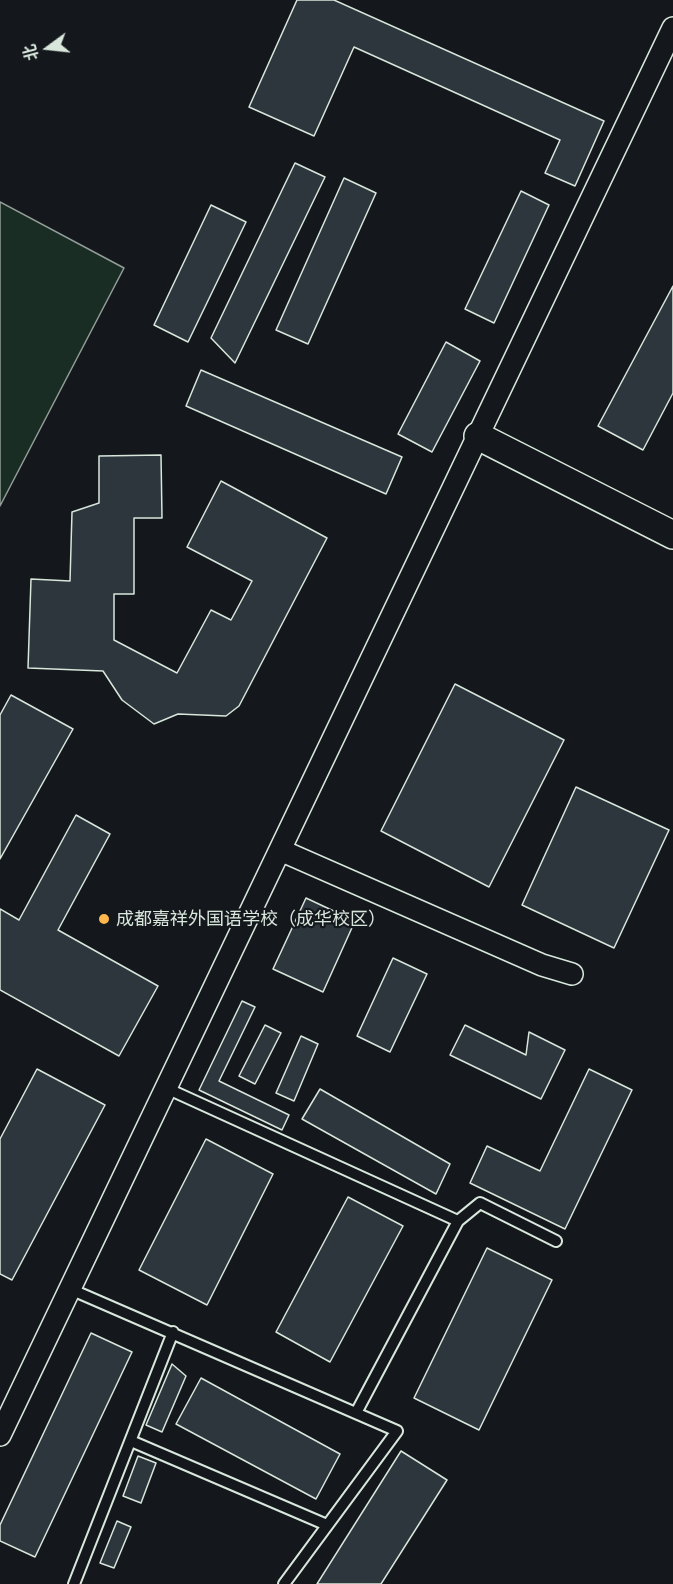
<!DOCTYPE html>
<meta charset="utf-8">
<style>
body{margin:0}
#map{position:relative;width:673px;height:1584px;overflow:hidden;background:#14181c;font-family:"Golos Text","Noto Sans SC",sans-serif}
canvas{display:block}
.north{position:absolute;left:18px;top:18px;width:60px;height:60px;-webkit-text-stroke:4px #14181c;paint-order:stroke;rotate:255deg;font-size:16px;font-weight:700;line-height:24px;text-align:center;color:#d8e6dc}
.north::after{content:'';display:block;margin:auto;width:21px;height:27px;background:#d8e6dc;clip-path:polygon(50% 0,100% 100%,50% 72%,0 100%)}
</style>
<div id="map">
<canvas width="673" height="1584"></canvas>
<div class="north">北</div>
</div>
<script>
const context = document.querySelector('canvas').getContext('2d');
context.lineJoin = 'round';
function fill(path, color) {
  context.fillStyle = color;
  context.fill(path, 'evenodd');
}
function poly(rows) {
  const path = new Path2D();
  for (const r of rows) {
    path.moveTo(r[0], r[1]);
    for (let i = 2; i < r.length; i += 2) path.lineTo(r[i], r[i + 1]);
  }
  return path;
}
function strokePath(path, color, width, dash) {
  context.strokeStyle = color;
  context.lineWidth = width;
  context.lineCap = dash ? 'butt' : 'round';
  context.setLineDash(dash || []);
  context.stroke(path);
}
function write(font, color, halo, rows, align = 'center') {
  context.font = font + ' "Golos Text","Noto Sans SC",sans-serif';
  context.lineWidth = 4.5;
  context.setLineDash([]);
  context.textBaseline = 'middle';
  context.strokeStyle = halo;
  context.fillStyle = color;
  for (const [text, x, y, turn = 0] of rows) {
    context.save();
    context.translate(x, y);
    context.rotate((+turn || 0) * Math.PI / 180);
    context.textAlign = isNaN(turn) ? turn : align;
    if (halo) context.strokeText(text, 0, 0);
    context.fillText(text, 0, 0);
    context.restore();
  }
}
const green = poly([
 [0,202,124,268,0,506,0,202]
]);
const building = poly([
 [297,0,334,0,604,121,575,186,545,173,560,140,354,47,314,136,249,107,297,0],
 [295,163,325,177,235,363,211,338,295,163],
 [344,178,376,193,308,344,276,330,344,178],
 [521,191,549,205,494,323,465,309,521,191],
 [211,205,246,222,188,342,154,325,211,205],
 [673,286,673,393,643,450,598,426,673,286],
 [446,342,480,361,432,452,398,434,446,342],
 [201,370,402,457,386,494,186,406,201,370],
 [161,455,162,518,134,518,134,594,114,594,114,640,177,673,211,610,231,620,252,581,187,547,221,481,327,538,239,706,226,716,178,714,154,724,122,700,103,671,28,668,31,579,70,581,72,512,99,503,99,456,161,455],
 [455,684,564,740,489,887,381,831,455,684],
 [11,695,73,729,0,859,0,715,11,695],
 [576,787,669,830,614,948,522,905,576,787],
 [76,815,110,834,58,930,158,986,119,1056,0,990,0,909,19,920,76,815],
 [306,898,355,921,323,992,273,969,306,898],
 [393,958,427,974,390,1052,357,1036,393,958],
 [242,1001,255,1007,219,1081,289,1115,282,1130,199,1090,242,1001],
 [265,1025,281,1033,255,1084,239,1076,265,1025],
 [465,1025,526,1055,529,1032,565,1050,541,1099,450,1055,465,1025],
 [301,1036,318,1044,294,1101,276,1093,301,1036],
 [37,1069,105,1105,12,1280,0,1274,0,1139,37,1069],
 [589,1069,632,1090,565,1229,470,1183,487,1146,540,1171,589,1069],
 [320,1089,450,1164,436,1194,302,1119,320,1089],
 [206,1139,273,1174,207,1305,139,1270,206,1139],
 [348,1197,403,1226,330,1362,276,1332,348,1197],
 [487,1248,552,1280,479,1430,414,1398,487,1248],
 [91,1333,132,1352,35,1557,0,1541,0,1525,91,1333],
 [172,1364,186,1376,162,1432,146,1425,172,1364],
 [201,1378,340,1454,316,1499,176,1424,201,1378],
 [401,1451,447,1480,381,1584,317,1584,401,1451],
 [138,1456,156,1463,141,1503,123,1496,138,1456],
 [117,1521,131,1527,114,1568,100,1563,117,1521]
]);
const service = poly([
 [166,1088,458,1221,480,1203,556,1241],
 [70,1289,397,1431,284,1584],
 [356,1413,458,1221],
 [131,1441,327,1525],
 [74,1584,173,1332]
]);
const minor = poly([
 [280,850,542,965,572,974],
 [0,1435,673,28]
]);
const tertiary = poly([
 [478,436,673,535]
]);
const markers = [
 [104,919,6,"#ffb74d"]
];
const poiNames = [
 ["成都嘉祥外国语学校（成华校区）",116,919]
];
fill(green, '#1a2d24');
strokePath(green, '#939e99', 1.5);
fill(building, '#2c363c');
strokePath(building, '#d8e6dc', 1.5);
strokePath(service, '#d8e6dc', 14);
strokePath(minor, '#d8e6dc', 24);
strokePath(tertiary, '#d8e6dc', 30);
strokePath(service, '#14181c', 10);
strokePath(minor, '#14181c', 21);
strokePath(tertiary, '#14181c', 27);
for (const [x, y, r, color] of markers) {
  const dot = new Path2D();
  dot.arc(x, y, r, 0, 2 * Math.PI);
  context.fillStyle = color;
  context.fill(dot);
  strokePath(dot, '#14181c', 2);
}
write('18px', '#d8e6dc', '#14181c', poiNames, 'left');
</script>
